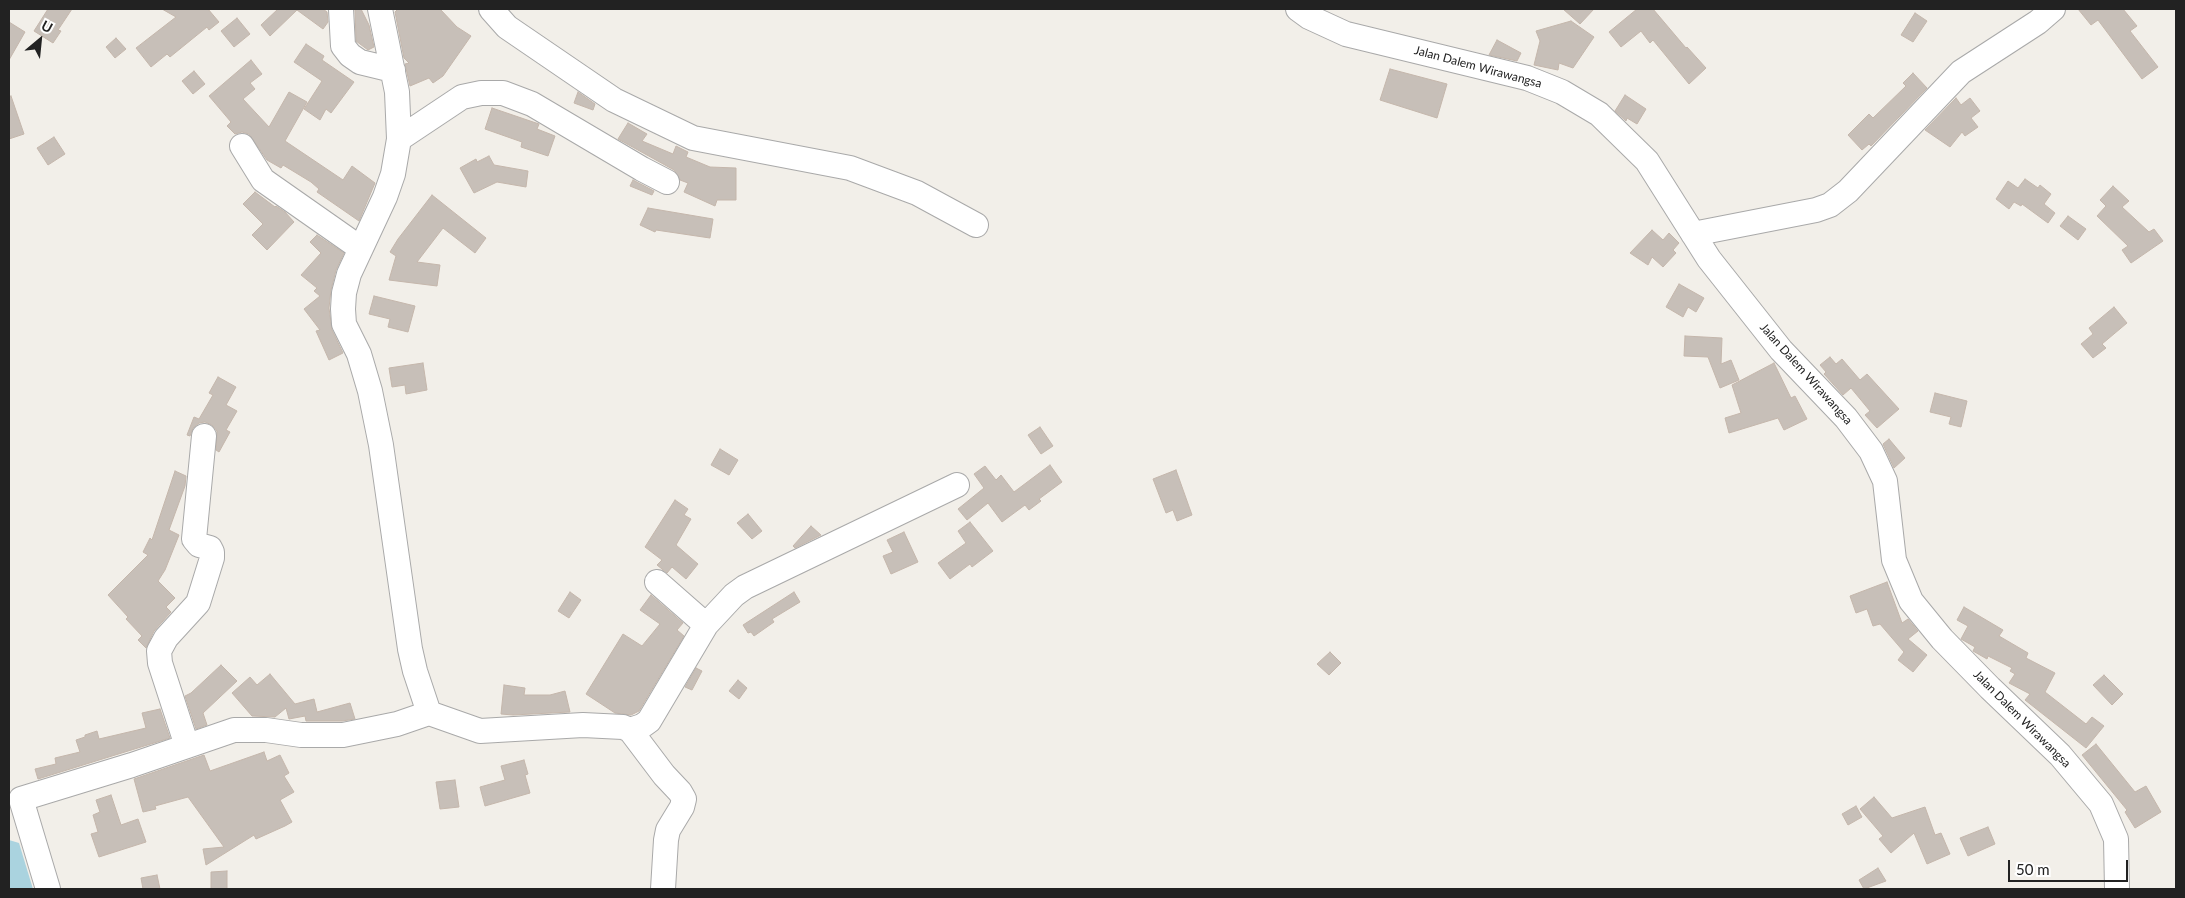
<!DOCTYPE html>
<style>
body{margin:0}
#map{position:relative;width:2185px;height:898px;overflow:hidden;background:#f2efe9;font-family:Lato,sans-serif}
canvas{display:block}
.frame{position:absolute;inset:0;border:10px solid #222;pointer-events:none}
.north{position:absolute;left:15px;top:15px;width:50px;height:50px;-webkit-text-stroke:4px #fff;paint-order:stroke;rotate:28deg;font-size:14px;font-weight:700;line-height:20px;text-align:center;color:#222}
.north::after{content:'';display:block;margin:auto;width:18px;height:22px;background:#222;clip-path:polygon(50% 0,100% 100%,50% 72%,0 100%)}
.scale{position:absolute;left:2008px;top:860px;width:120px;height:22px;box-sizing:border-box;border:2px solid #222;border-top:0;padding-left:6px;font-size:15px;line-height:18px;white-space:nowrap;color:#222;-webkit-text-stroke:4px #fff;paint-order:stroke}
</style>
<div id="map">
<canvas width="2185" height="898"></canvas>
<div class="frame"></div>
<div class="north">U</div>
<div class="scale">50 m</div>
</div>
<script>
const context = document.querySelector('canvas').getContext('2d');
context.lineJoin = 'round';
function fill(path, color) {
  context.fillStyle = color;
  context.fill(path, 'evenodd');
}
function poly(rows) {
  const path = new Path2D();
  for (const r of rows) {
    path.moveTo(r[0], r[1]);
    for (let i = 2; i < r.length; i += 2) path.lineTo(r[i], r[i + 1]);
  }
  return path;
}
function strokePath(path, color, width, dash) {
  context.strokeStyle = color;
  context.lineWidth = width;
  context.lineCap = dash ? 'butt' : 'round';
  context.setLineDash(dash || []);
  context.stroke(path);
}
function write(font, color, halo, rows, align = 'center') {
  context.font = font + ' Lato,sans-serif';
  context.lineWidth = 4;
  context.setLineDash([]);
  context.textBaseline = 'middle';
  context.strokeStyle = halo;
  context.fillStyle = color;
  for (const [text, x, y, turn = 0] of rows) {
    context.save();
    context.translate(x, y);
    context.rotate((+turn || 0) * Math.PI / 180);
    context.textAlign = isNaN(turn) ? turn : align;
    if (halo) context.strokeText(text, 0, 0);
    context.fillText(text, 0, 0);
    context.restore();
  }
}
const water = poly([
 [9,840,19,843,33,889,9,889]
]);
const building = poly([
 [48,9,72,9,58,30,61,31,53,43,34,31,48,9],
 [162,9,208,9,219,22,209,30,207,27,170,57,167,54,151,67,136,48,176,17,162,9],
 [278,9,323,9,327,12,328,22,323,29,297,10,270,36,261,25,278,9],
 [355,9,361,9,369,25,374,47,368,50,356,41,355,9],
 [398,9,440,9,457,27,471,36,443,76,433,83,429,78,410,86,405,64,409,63,404,58,395,12,398,9],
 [1563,9,1594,9,1580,24,1563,9],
 [1637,9,1653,9,1686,48,1687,47,1706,68,1689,84,1653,40,1650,43,1641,31,1621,47,1609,32,1637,9],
 [2078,9,2123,9,2137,26,2130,31,2158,67,2142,79,2098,20,2091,25,2078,9],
 [1915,13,1927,21,1913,42,1901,35,1915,13],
 [237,18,250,34,234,47,221,31,237,18],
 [1571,21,1594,37,1573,68,1559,63,1558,70,1534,65,1540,41,1536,31,1571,21],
 [9,22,25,32,9,60,9,22],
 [116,38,126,49,115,58,106,47,116,38],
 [1497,40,1521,53,1517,61,1489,55,1497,40],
 [306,44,324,56,322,60,354,82,331,113,326,109,320,120,304,109,322,81,294,62,306,44],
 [251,60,262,74,250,83,255,89,243,99,269,127,289,92,307,102,285,141,343,180,352,166,375,183,359,221,317,192,319,189,311,182,283,165,281,168,267,160,249,134,242,132,235,134,227,126,231,122,209,96,251,60],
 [1390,69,1447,84,1437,118,1380,100,1390,69],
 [194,71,205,84,193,94,182,81,194,71],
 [1913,73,1927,88,1871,146,1869,144,1862,150,1848,135,1869,114,1873,118,1906,86,1903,83,1913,73],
 [578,92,595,104,593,110,574,103,578,92],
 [1625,95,1646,109,1637,124,1627,118,1626,121,1615,111,1625,95],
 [11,96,24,134,9,139,9,97,11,96],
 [1956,98,1961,105,1970,98,1980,111,1971,118,1978,127,1965,136,1962,132,1950,147,1925,130,1956,98],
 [492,108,539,124,537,129,555,136,548,156,521,147,522,142,485,129,492,108],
 [628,123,647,134,642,141,673,154,676,146,688,152,686,157,710,167,736,168,736,200,717,200,715,206,684,192,688,183,680,180,674,170,618,139,628,123],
 [54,137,65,154,48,165,37,148,54,137],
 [489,156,494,165,528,171,526,187,497,182,474,193,460,168,476,159,477,162,489,156],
 [2025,179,2038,188,2040,185,2051,194,2044,204,2055,213,2048,223,2022,204,2021,206,2014,202,2009,209,1996,199,2008,181,2018,188,2025,179],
 [633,180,654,191,652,195,630,186,633,180],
 [2113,186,2129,201,2122,207,2149,232,2154,229,2163,241,2131,263,2122,250,2128,246,2097,216,2106,206,2100,200,2113,186],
 [255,192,275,207,276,206,285,212,294,222,267,250,252,235,263,224,243,204,255,192],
 [432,195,486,238,475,253,443,228,417,262,440,265,437,286,389,280,396,256,390,252,398,239,432,195],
 [648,208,713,219,710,238,656,230,655,232,640,225,648,208],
 [2068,216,2086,229,2078,240,2060,226,2068,216],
 [1652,230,1663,240,1669,233,1679,243,1673,250,1676,253,1663,267,1652,257,1648,265,1630,253,1652,230],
 [317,235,344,253,336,270,331,290,329,308,332,330,343,353,329,360,316,331,320,330,304,309,320,296,314,291,317,288,301,275,321,253,310,242,317,235],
 [1679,284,1704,298,1696,312,1688,307,1683,317,1666,307,1679,284],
 [374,296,415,306,408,332,388,327,390,319,369,314,374,296],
 [2114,307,2127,323,2102,344,2106,348,2093,358,2081,344,2093,334,2089,328,2114,307],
 [1685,336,1722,338,1721,364,1731,360,1739,380,1720,388,1708,357,1684,356,1685,336],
 [1830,357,1836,364,1842,359,1860,380,1867,374,1899,409,1877,428,1865,415,1870,411,1851,388,1843,395,1824,374,1826,372,1820,365,1830,357],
 [423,363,427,390,406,394,405,385,392,387,389,368,423,363],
 [1774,363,1791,398,1795,396,1807,419,1784,430,1778,418,1729,433,1725,418,1741,413,1732,385,1774,363],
 [218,377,236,387,226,405,237,411,226,430,230,432,219,452,216,450,217,431,212,425,205,422,199,423,193,428,190,436,187,435,194,417,199,419,213,395,209,393,218,377],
 [1935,393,1967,401,1961,427,1949,424,1951,417,1930,412,1935,393],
 [1040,427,1053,446,1041,454,1028,435,1040,427],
 [1889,439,1905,458,1894,468,1883,444,1889,439],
 [720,449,738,460,729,475,711,465,720,449],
 [1050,465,1062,482,1039,499,1041,501,1029,510,1025,505,1002,522,988,503,967,520,958,509,984,488,974,474,985,466,996,480,1001,475,1014,492,1050,465],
 [1176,470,1192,515,1177,521,1173,510,1166,513,1153,479,1176,470],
 [175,471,186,476,185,486,169,530,179,535,165,570,158,581,175,598,166,607,171,612,154,631,146,648,138,640,142,636,126,619,128,617,108,595,148,555,143,552,150,538,152,540,175,471],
 [675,500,688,509,684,515,691,519,676,545,698,564,686,579,672,567,667,573,657,565,662,560,645,547,675,500],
 [748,514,762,531,752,539,737,523,748,514],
 [970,522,993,551,972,567,970,564,950,579,938,563,966,543,958,531,970,522],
 [811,526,821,535,795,548,793,546,811,526],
 [904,532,918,562,891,574,883,556,893,552,887,540,904,532],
 [1887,582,1902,623,1908,619,1918,631,1908,639,1927,655,1913,672,1898,660,1904,652,1880,624,1873,626,1867,609,1856,613,1850,596,1887,582],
 [570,592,581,600,569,618,558,611,570,592],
 [794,592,800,602,772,619,774,622,754,636,751,632,748,633,743,625,794,592],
 [651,595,683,623,677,630,684,636,639,711,631,715,615,713,586,694,623,634,642,646,660,624,640,610,651,595],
 [1964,607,2003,630,1999,636,2028,653,2026,658,2055,673,2045,692,2086,724,2092,717,2104,726,2086,748,2025,700,2030,694,2009,683,2015,674,2010,671,2012,668,1988,656,1987,659,1973,651,1975,647,1961,639,1968,626,1957,620,1964,607],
 [1330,652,1341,663,1329,675,1317,664,1330,652],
 [221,665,237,681,203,713,207,725,196,729,185,696,191,693,221,665],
 [696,668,702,671,692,690,685,687,696,668],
 [270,674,295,704,314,699,317,712,350,703,355,719,342,721,306,721,305,716,289,719,286,708,275,717,252,716,232,693,250,677,257,685,270,674],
 [2104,675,2123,694,2112,705,2093,685,2104,675],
 [738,680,747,688,739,699,729,691,738,680],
 [504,685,525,688,524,695,550,695,565,691,570,712,513,715,501,714,504,685],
 [160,709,170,738,38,779,35,769,56,764,55,758,80,752,76,740,85,737,85,735,97,731,99,739,146,728,142,713,160,709],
 [2096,744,2135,792,2146,786,2161,812,2135,828,2125,812,2127,810,2082,755,2096,744],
 [264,752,267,761,280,755,289,773,284,776,294,792,280,800,292,822,285,826,256,839,254,835,206,865,203,849,224,847,188,797,155,806,156,809,143,812,134,779,204,755,210,771,264,752],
 [524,760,528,774,525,775,530,793,485,806,480,787,505,780,501,766,524,760],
 [455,780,459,807,440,809,436,782,455,780],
 [111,795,121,825,138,819,146,842,99,857,91,834,98,832,93,815,100,812,96,800,111,795],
 [1874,797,1892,818,1925,807,1935,835,1941,833,1950,854,1927,864,1914,833,1891,853,1879,839,1883,836,1860,809,1874,797],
 [1856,806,1862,817,1848,825,1842,814,1856,806],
 [1988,827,1995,844,1968,856,1960,838,1988,827],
 [1878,868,1886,881,1864,889,1859,880,1878,868],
 [227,871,227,889,211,889,211,872,227,871],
 [157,875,160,889,143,889,141,878,157,875]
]);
const minor = poly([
 [341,9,343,46,350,55,360,62,393,70],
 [491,9,507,27,614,100,693,138,850,168,917,193,976,225],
 [1298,9,1309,17,1346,34,1527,78,1562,92,1599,114,1647,161,1709,259,1781,350,1846,418,1871,451,1885,481,1894,560,1911,601,1942,639,1990,688,2060,755,2101,804,2116,839,2117,889],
 [399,139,462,97,481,93,503,93,532,104,642,169,667,182],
 [242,146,263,180,360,248],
 [1693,234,1816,210,1830,205,1848,191,1961,72,2038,22,2053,9],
 [657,582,706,625],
 [429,713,480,731,583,725,623,727,630,730,664,775,680,792,684,799,682,807,668,830,666,840,663,889],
 [630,730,642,726,649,721,706,625,734,595,745,587,957,485],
 [187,746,160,663,159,651,166,638,198,603,212,558,212,552,210,548,199,545,194,539,204,436],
 [48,889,21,799,132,765,234,730,266,730,301,735,343,735,397,724,429,713,415,671,410,649,381,445,370,391,359,354,344,324,343,309,344,293,349,274,385,197,393,174,399,139,397,92,380,9]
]);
const streetNames = [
 ["Jalan Dalem Wirawangsa",1478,67,15],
 ["Jalan Dalem Wirawangsa",1806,374,48],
 ["Jalan Dalem Wirawangsa",2022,719,45]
];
fill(water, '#aad3df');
fill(building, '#c7bfb8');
strokePath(building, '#c4b6ab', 1);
strokePath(minor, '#a9a9a9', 26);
strokePath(minor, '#fff', 24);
write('12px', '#222', '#fff', streetNames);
</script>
